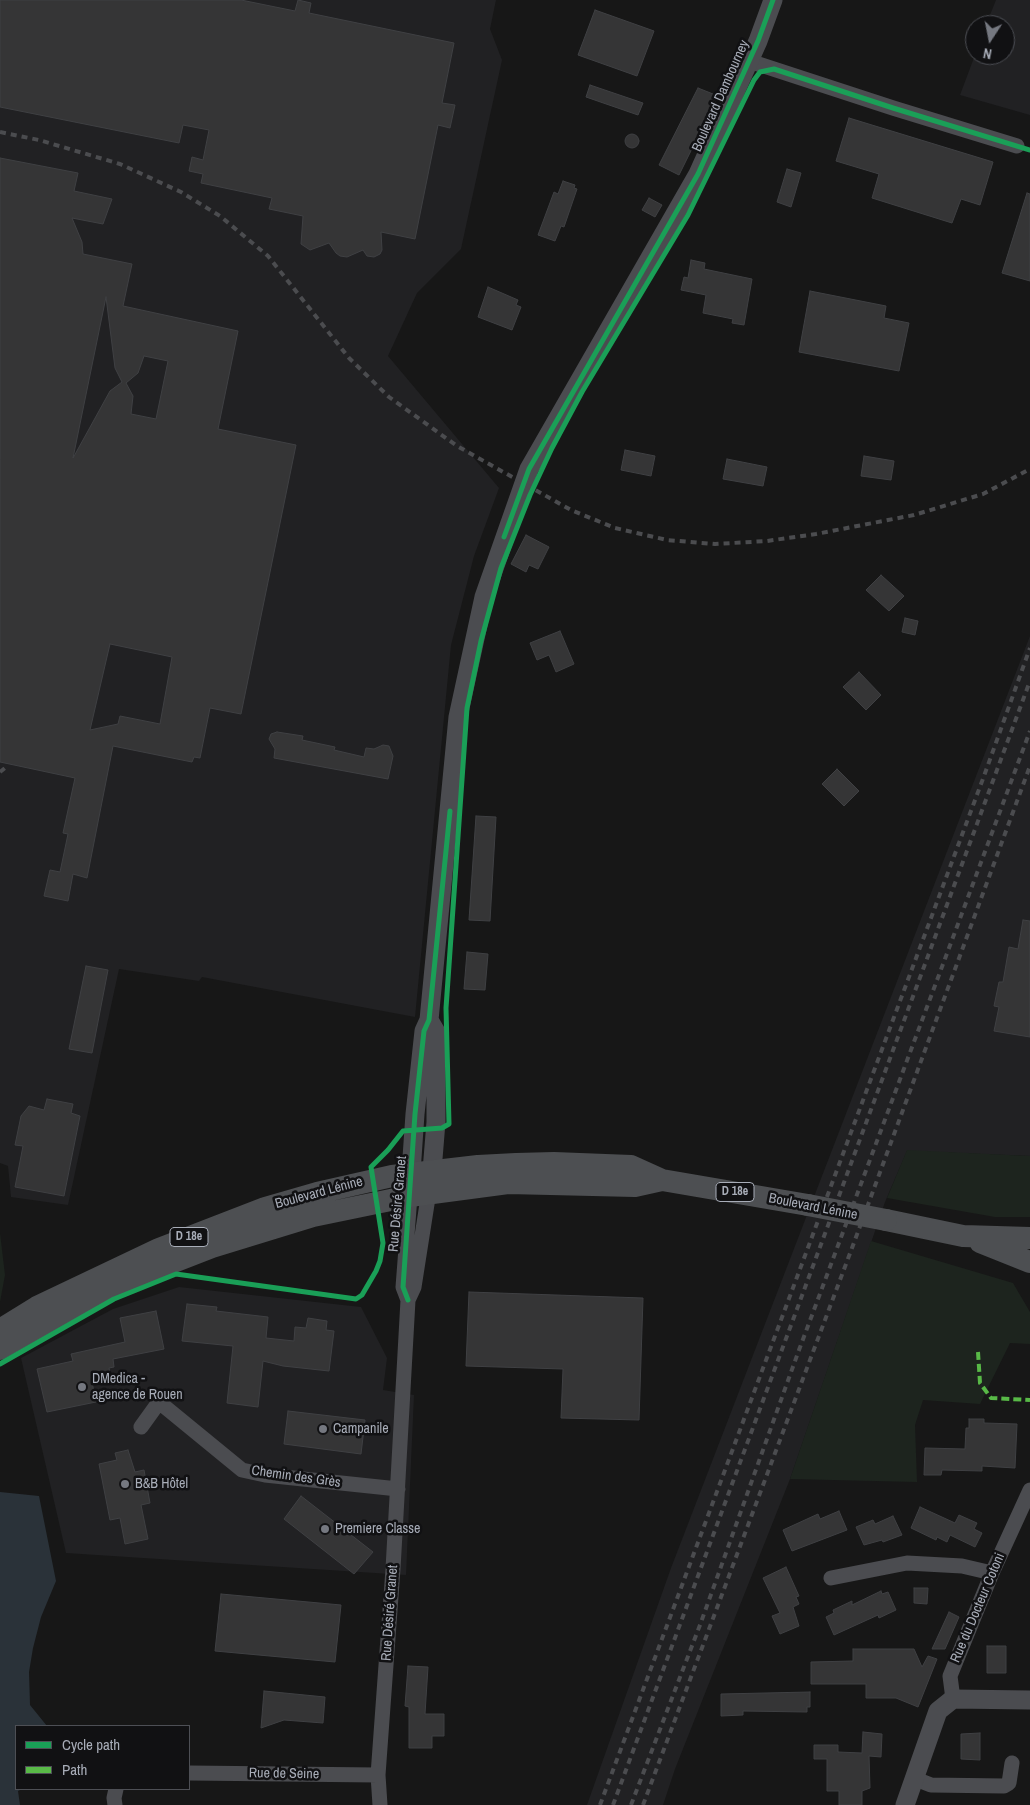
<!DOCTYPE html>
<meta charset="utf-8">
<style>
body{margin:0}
#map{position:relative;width:1030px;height:1805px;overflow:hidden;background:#171717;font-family:"Archivo Narrow",sans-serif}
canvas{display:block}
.legend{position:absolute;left:15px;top:1725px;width:175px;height:65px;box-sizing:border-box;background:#111113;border:1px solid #4d4f55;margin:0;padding:6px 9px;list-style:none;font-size:15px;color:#a8adb8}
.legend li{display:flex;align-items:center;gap:10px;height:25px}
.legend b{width:25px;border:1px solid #4d4f55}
.north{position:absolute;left:965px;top:15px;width:50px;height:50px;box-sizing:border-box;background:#111113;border:1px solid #4d4f55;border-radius:50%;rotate:191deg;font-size:14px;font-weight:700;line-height:20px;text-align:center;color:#a8adb8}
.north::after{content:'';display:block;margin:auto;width:18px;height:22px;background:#757880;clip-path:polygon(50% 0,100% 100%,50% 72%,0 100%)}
</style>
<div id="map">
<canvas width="1030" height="1805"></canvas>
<ul class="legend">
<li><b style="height:6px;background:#1a9f57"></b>Cycle path</li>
<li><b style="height:6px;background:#58b947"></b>Path</li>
</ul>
<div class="north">N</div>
</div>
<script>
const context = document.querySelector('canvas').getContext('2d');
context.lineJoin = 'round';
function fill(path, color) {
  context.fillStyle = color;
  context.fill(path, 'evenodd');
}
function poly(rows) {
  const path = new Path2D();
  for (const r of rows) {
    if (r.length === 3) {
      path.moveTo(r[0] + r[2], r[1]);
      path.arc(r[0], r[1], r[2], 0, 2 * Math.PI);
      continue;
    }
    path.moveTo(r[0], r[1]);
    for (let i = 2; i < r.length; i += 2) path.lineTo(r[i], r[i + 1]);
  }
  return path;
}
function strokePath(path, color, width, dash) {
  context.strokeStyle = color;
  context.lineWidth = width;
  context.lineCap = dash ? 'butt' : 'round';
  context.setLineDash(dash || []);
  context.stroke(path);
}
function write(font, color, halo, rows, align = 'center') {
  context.font = font + ' "Archivo Narrow",sans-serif';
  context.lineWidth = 5;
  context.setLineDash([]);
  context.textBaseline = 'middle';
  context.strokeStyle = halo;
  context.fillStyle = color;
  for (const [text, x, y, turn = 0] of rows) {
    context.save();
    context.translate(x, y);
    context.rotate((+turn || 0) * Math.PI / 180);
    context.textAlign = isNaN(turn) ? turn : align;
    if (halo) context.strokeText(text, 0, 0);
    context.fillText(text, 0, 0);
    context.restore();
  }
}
const built = poly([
 [0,0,496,0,490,29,502,60,461,249,417,293,388,356,499,488,474,556,451,645,415,1017,202,977,199,981,119,969,68,1205,11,1197,8,1166,0,1163],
 [996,0,1030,0,1030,115,960,95,975,55,1005,55,1005,25,986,25],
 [1030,636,1030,1156,907,1151,885,1202,790,1479,675,1769,663,1805,587,1805,671,1568],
 [179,1287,361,1307,387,1358,383,1390,414,1395,406,1575,66,1553,21,1358,113,1309]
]);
const green = poly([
 [907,1150,1030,1156,1030,1217,995,1217,887,1198],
 [0,1233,5,1275,0,1302],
 [871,1241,1013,1283,1030,1312,1030,1344,1010,1343,980,1404,923,1400,915,1425,917,1482,790,1479]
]);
const water = poly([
 [0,1492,39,1496,56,1581,41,1617,33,1648,29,1672,30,1705,47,1726,16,1726,16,1789,22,1789,18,1791,20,1805,0,1805]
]);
const building = poly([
 [0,0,241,0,295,11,298,0,311,3,309,13,454,43,442,103,455,105,450,128,438,125,415,239,381,232,382,250,380,254,374,257,367,256,363,250,347,257,340,256,336,253,329,243,310,250,301,244,303,216,269,209,272,198,201,183,203,174,189,171,192,157,203,160,209,130,183,125,179,143,0,107,0,0],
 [595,10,654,31,637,76,578,55,595,10],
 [590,85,643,103,638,115,586,97,590,85],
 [698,88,718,96,679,175,659,165,698,88],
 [849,118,993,162,980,205,961,199,952,223,872,198,879,174,836,161,849,118],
 [632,141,7],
 [0,158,78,173,74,191,112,199,103,224,72,218,82,242,83,254,132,264,123,306,238,331,218,429,296,445,241,714,210,708,200,758,194,757,192,762,113,746,87,878,73,874,68,901,44,896,50,870,60,872,68,834,63,833,75,778,0,762,0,158],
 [106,297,115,368,122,382,110,391,73,458,106,297],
 [144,356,168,361,156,419,131,414,133,396,126,383,138,373,144,356],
 [110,644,172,657,160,724,120,716,118,724,90,730,110,644],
 [787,169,801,173,791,207,777,202,787,169],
 [563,181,575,185,574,188,577,189,564,227,561,226,555,241,538,235,554,192,558,194,563,181],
 [1027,193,1030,194,1030,281,1002,273,1027,193],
 [649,198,662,205,655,217,642,210,649,198],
 [691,260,705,263,704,269,752,279,744,325,732,323,733,319,703,313,706,295,681,290,684,277,688,278,691,260],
 [488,287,518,300,516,305,521,307,512,330,478,317,488,287],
 [810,291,886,306,884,318,909,323,899,371,799,352,810,291],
 [625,450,655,456,651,476,621,470,625,450],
 [864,456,894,461,891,480,861,476,864,456],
 [727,459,767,467,763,486,723,479,727,459],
 [526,535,549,547,538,569,529,565,526,572,511,564,526,535],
 [881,575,904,596,889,611,866,590,881,575],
 [905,618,918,621,915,635,902,632,905,618],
 [560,631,574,664,556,672,549,655,537,660,530,643,560,631],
 [859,672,881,695,866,710,843,687,859,672],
 [277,732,303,736,302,740,335,747,334,750,364,757,366,748,374,749,383,745,389,746,393,756,388,779,274,758,275,749,269,739,271,734,277,732],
 [837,769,859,791,844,806,822,784,837,769],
 [476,816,496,817,490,921,469,920,476,816],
 [1023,920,1030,921,1030,1037,994,1031,999,1007,994,1006,999,982,1003,982,1009,947,1018,949,1023,920],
 [467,952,488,954,485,990,464,989,467,952],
 [86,966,108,970,92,1053,69,1049,86,966],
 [47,1099,73,1104,71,1113,80,1116,64,1196,15,1187,23,1146,15,1145,21,1116,29,1106,44,1110,47,1099],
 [469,1292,643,1298,639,1420,561,1418,563,1369,466,1366,469,1292],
 [187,1304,217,1307,216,1311,268,1317,266,1338,294,1341,295,1327,306,1328,308,1318,327,1321,326,1330,334,1331,329,1371,283,1366,263,1361,258,1407,227,1403,233,1346,182,1341,187,1304],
 [156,1311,164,1349,113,1359,114,1367,109,1368,110,1373,91,1377,96,1402,47,1412,37,1369,73,1361,71,1354,125,1342,120,1318,156,1311],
 [288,1411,365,1420,361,1454,284,1444,288,1411],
 [969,1419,984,1419,984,1423,1017,1424,1015,1468,982,1466,982,1471,942,1470,941,1475,924,1475,925,1448,965,1449,966,1428,969,1428,969,1419],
 [128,1450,135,1472,144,1470,150,1503,141,1505,148,1539,125,1544,120,1518,110,1520,99,1464,117,1460,115,1453,128,1450],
 [301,1496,373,1552,354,1574,284,1519,301,1496],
 [920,1507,955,1523,959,1515,977,1523,974,1529,982,1533,975,1547,950,1535,947,1542,937,1537,936,1540,911,1528,920,1507],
 [839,1511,847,1530,792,1551,783,1530,818,1514,820,1519,839,1511],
 [893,1516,902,1535,883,1542,882,1540,864,1545,856,1527,873,1520,875,1524,893,1516],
 [786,1567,799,1596,796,1597,799,1604,793,1607,799,1626,780,1634,772,1616,780,1613,763,1578,786,1567],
 [914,1588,928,1588,927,1604,914,1603,914,1588],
 [881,1591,882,1594,888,1592,896,1610,879,1618,878,1615,834,1635,826,1617,834,1613,833,1610,852,1601,852,1605,881,1591],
 [221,1594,341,1605,335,1662,215,1651,221,1594],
 [949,1612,959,1617,945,1649,932,1649,949,1612],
 [987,1646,1006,1646,1006,1673,987,1673,987,1646],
 [853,1649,914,1649,922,1667,928,1656,937,1659,918,1707,896,1698,866,1698,866,1684,811,1684,811,1662,853,1661,853,1649],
 [408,1666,428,1667,425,1714,444,1714,444,1736,432,1736,432,1748,409,1748,409,1707,405,1706,408,1666],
 [264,1691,325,1697,323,1723,284,1720,261,1728,264,1691],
 [810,1692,810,1707,807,1707,807,1712,743,1711,743,1715,721,1716,721,1694,810,1692],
 [863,1732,882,1734,881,1757,869,1756,870,1788,862,1791,862,1805,839,1805,839,1791,827,1791,827,1759,814,1759,814,1745,838,1745,838,1752,862,1753,863,1732],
 [980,1733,980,1760,961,1759,961,1734,980,1733]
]);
const minor = poly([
 [749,61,893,108,1017,146],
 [408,1300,403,1287,410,1196],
 [141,1427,159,1402,242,1470,265,1475,398,1489],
 [831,1578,907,1563,962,1566,992,1573],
 [953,1699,950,1676,992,1573,1030,1490],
 [189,1773,378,1775],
 [913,1778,931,1785,1004,1786,1009,1783,1012,1763],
 [115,1805,114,1798,116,1789],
 [380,1805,378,1775,393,1569,408,1300,414,1287,430,1185]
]);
const tertiary = poly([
 [429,1020,436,1032,436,1122,432,1171],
 [410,1187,415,1114,424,1031,429,1020,458,717,484,597,529,469,698,174,758,41,773,0],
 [905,1805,938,1711,953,1699,1030,1700]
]);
const primary = poly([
 [886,1220,963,1236,1030,1238],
 [980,1242,1030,1262],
 [0,1330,37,1307,159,1249,265,1208,317,1193,392,1176,478,1166,516,1164,554,1163,631,1166,662,1180,808,1205],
 [0,1349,69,1310,140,1275,212,1247,313,1216,410,1196,508,1183,635,1186,662,1180]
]);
const rail = poly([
 [0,132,39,140,120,164,181,192,220,216,268,256,349,358,389,397,457,446,571,510,615,528,667,540,715,544,767,541,816,534,914,515,983,494,1030,469],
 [0,772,5,768],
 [600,1805,984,776,1030,648],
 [613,1805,1030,681],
 [631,1805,700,1625,799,1350,1030,731],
 [643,1805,852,1248,1030,766]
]);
const primaryBridge = poly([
 [808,1205,886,1220]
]);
const quiet = poly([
 [978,1352,980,1383,991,1398,1030,1400]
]);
const cycleway = poly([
 [504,537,529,469,698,174,758,41,773,0],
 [408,1300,403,1287,415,1114,424,1031,429,1020,450,811],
 [0,1364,114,1299,176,1274,356,1299,362,1295,376,1271,380,1261,383,1243,371,1167,388,1150,403,1131,442,1128,449,1124,446,1008,467,708,481,641,501,568,530,495,552,448,582,392,688,215,754,80,760,72,774,69,893,108,1030,150]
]);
const markers = [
 [82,1387,5,"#757880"],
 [323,1429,5,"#757880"],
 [125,1484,5,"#757880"],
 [325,1529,5,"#757880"]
];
const shields = [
 [735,1192,38],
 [189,1237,38]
];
const shieldNames = [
 ["D 18e",735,1192],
 ["D 18e",189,1237]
];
const streetNames = [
 ["Boulevard Dambourney",721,96,-66],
 ["Boulevard Lénine",319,1193,-15],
 ["Rue Désiré Granet",398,1204,-85],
 ["Boulevard Lénine",813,1207,11],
 ["Chemin des Grès",296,1477,8],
 ["Rue du Docteur Cotoni",978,1608,-67],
 ["Rue Désiré Granet",390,1613,-86],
 ["Rue de Seine",284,1774,1]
];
const poiNames = [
 ["DMedica -",92,1379],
 ["agence de Rouen",92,1395],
 ["Campanile",333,1429],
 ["B&B Hôtel",135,1484],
 ["Premiere Classe",335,1529]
];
fill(built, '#212123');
fill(green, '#1d241e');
fill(water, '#2a3239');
fill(building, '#353536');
strokePath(building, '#3f4043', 1);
strokePath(minor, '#4b4c50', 15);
strokePath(tertiary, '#4b4c50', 19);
strokePath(primary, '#4d4f52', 22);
strokePath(rail, '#4b4c4f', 4, [6, 5]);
strokePath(primaryBridge, '#4d4f52', 22);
strokePath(quiet, '#58b947', 4, [8, 4]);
strokePath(cycleway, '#1a9f57', 5);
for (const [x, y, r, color] of markers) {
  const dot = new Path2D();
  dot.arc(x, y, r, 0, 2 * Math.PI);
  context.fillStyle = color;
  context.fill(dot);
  strokePath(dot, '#111113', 2);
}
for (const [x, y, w] of shields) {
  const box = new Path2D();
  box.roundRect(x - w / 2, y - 9.5, w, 19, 4);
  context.fillStyle = '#111113';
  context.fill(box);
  strokePath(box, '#a8adb8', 1);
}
write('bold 12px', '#a8adb8', null, shieldNames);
write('14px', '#a8adb8', '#111113', streetNames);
write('14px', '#a8adb8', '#111113', poiNames, 'left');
</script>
